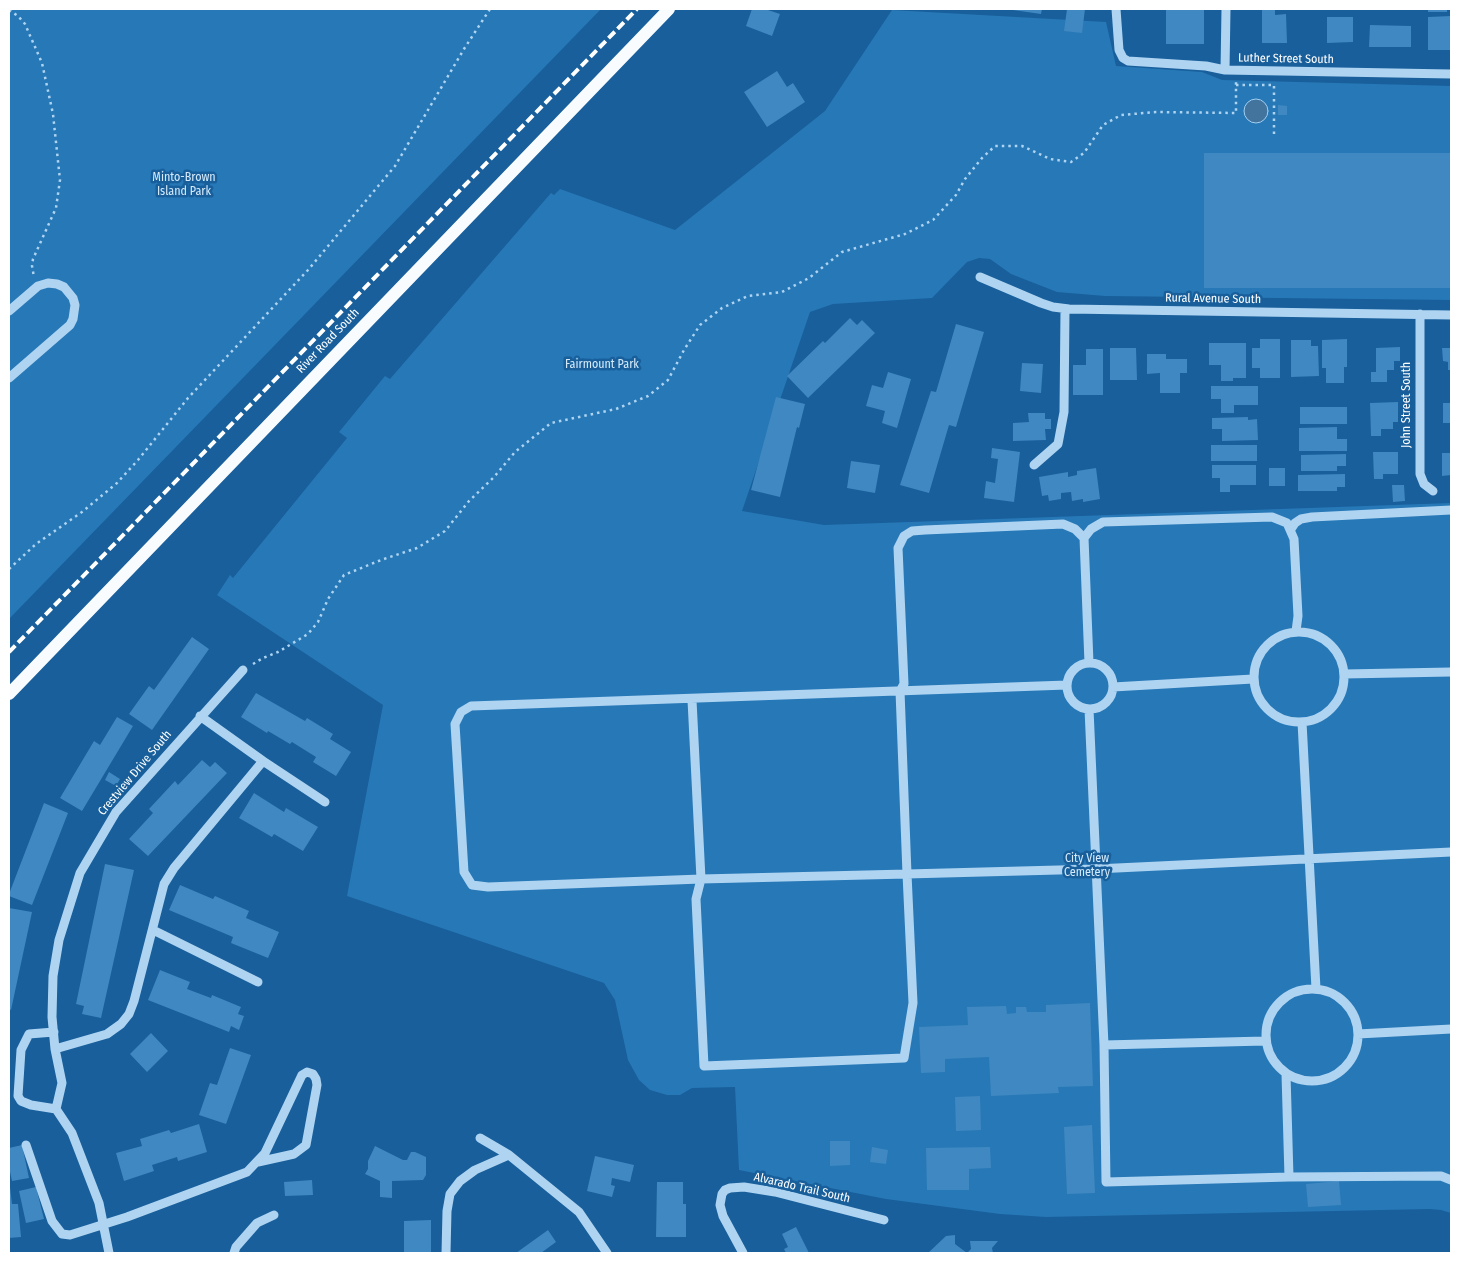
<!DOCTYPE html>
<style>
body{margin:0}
#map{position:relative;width:1460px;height:1262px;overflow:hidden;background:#185f9b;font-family:"Fira Sans Condensed",sans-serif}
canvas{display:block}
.frame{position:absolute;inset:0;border:10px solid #fff;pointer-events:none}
</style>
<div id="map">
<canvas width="1460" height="1262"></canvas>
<div class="frame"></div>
</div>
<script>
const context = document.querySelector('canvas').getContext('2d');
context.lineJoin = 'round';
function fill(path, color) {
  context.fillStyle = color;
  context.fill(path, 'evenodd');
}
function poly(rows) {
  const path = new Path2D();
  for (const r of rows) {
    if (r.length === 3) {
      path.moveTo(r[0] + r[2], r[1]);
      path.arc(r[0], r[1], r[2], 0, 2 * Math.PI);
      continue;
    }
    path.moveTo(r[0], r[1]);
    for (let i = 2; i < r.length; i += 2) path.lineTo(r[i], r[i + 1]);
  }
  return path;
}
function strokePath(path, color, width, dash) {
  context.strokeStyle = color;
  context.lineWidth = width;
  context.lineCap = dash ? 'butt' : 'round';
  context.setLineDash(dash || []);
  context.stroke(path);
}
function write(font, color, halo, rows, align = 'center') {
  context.font = font + ' "Fira Sans Condensed",sans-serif';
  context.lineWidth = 5;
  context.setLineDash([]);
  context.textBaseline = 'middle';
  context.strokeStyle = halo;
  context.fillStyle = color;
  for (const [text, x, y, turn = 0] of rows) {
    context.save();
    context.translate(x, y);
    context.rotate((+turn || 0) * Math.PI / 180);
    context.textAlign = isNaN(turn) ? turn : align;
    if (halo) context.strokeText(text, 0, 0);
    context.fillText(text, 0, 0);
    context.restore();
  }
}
const green = poly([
 [9,9,601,9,9,619],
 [892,10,1106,22,1116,66,1202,72,1222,80,1451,86,1451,153,1204,153,1204,288,1451,288,1451,300,1105,296,1057,292,1011,274,990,259,979,258,967,262,932,298,833,304,810,312,742,511,824,525,1451,503,1451,1213,1441,1210,1430,1209,1046,1217,1000,1214,886,1199,739,1170,735,1087,692,1088,680,1095,667,1095,650,1090,639,1080,628,1060,615,1000,604,983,347,896,383,705,217,595,230,575,233,578,347,438,339,432,385,376,390,379,551,193,554,195,560,189,675,230,825,111],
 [1257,100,1263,102,1266,105,1267,115,1245,112,1245,108,1249,102]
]);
const water = poly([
 [1256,111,12]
]);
const building = poly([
 [752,9,765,9,780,14,772,36,746,26],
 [1006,9,1042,9,1041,14],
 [1067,9,1085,9,1082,33,1064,31],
 [1166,9,1199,9,1199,10,1204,10,1204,44,1166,44],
 [1262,9,1275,9,1275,15,1286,14,1287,43,1262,43],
 [1428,9,1447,9,1447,12,1428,12],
 [1451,16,1451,50,1428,50,1428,17],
 [1327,17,1353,17,1353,42,1327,43],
 [1370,25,1411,26,1411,47,1369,47],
 [777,71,787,87,793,83,805,102,767,127,744,92],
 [1278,105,1287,106,1287,115,1278,115],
 [1204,153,1451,153,1451,288,1204,288],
 [850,318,857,325,862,320,875,333,808,398,787,376,823,341,825,343],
 [956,324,984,332,956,427,949,425,929,493,900,485,931,391,936,392],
 [1260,339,1280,339,1280,378,1260,378,1260,368,1252,368,1252,348,1260,348],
 [1347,339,1347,367,1344,367,1344,383,1326,383,1326,368,1322,368,1322,340],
 [1291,340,1311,340,1311,346,1318,346,1319,376,1291,377],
 [1209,343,1246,343,1246,378,1233,378,1233,381,1221,381,1221,365,1209,365],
 [1400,347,1400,361,1394,361,1394,370,1387,370,1387,382,1371,382,1371,372,1376,372,1376,348],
 [1110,348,1136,348,1137,380,1110,380],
 [1442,348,1451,348,1451,370,1448,370,1448,362,1443,361],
 [1086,349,1103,349,1103,395,1073,395,1073,365,1086,365],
 [1147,354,1166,354,1166,359,1187,359,1187,373,1180,373,1180,393,1160,393,1160,373,1147,374],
 [1022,363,1043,364,1041,393,1020,391],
 [888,372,911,379,897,428,882,423,885,411,866,406,872,385,883,388],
 [1211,386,1258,386,1258,405,1234,405,1234,413,1221,413,1221,399,1211,399],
 [776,397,805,404,799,428,797,427,780,497,751,490],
 [1398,402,1398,422,1393,422,1393,429,1381,429,1381,436,1371,436,1370,403],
 [1443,403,1451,403,1451,423,1443,423],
 [1300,407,1347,407,1347,424,1300,424],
 [1028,413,1045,413,1045,419,1051,419,1051,429,1045,429,1046,440,1013,441,1013,423,1029,422],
 [1248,417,1248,420,1257,419,1258,440,1222,441,1222,429,1212,429,1212,418],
 [1337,427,1337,439,1347,439,1347,451,1299,451,1299,428],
 [1211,445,1257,445,1257,461,1211,461],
 [992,448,1020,452,1014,502,984,498,986,481,995,483,998,459,991,458],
 [1373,452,1398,452,1398,474,1383,474,1383,479,1374,479],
 [1442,453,1451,453,1451,475,1442,476],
 [1346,454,1346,466,1337,466,1337,471,1301,471,1301,455],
 [851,461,880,465,875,493,847,488],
 [1212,465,1256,465,1256,485,1230,485,1230,492,1220,492,1220,478,1212,478],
 [1096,468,1100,499,1083,502,1083,499,1072,501,1071,492,1061,493,1061,499,1049,501,1048,495,1042,496,1039,477,1068,472,1068,477,1077,475,1077,471],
 [1269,468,1285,468,1285,486,1269,486],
 [1345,474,1345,487,1337,487,1337,491,1298,491,1298,475],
 [1392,485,1404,485,1405,501,1393,502],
 [192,637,209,649,152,730,129,714,149,686,154,690],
 [256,693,305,721,307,718,333,734,330,739,351,752,336,776,313,762,316,757,292,742,290,744,268,731,267,733,241,717],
 [117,717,133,726,82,811,60,798,94,741,100,745],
 [202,760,210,767,215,762,227,773,148,856,129,839,153,813,149,809,175,781,178,785],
 [109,772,120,779,116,786,105,780],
 [254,793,284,812,286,808,318,827,303,851,274,834,272,837,239,818],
 [44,803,68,813,32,905,9,896,9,894],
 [105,864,134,870,101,1018,82,1014,84,1006,76,1004],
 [180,885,213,899,215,896,249,911,246,918,279,932,268,958,231,943,233,937,169,910],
 [9,908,32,912,11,1010,9,1009],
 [160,970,190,982,187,989,211,998,212,995,241,1007,238,1014,244,1016,239,1030,231,1026,229,1032,148,1000],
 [1090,1003,1093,1086,1058,1087,1059,1093,991,1096,989,1057,945,1059,945,1072,921,1073,919,1027,968,1025,967,1007,1006,1006,1007,1014,1016,1013,1016,1007,1026,1007,1027,1012,1046,1012,1046,1005],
 [151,1033,168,1051,147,1072,130,1054],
 [230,1048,251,1055,226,1124,199,1115,210,1083,217,1085],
 [980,1096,981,1130,956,1131,955,1097],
 [199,1124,207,1152,178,1161,177,1157,152,1165,154,1171,124,1181,116,1153,142,1146,140,1139,169,1130,171,1133],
 [1092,1125,1095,1193,1067,1194,1064,1127],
 [830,1141,850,1141,850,1165,830,1166],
 [22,1145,29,1178,12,1181,9,1167,9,1148],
 [375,1146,403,1160,407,1160,411,1152,415,1152,426,1157,426,1175,423,1180,392,1181,392,1198,380,1197,380,1181,365,1174,368,1169,368,1161],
 [872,1147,888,1150,886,1164,870,1162],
 [990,1147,991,1168,969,1169,969,1190,927,1190,926,1148],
 [595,1156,634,1165,630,1182,612,1178,611,1185,615,1186,612,1197,587,1191],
 [312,1180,313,1195,285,1196,284,1182],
 [1339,1181,1341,1205,1308,1207,1306,1184],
 [657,1182,683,1182,683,1204,686,1204,686,1237,656,1237],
 [9,1187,10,1187,12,1204,18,1204,21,1237,9,1238],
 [36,1187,44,1219,26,1223,19,1191],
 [431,1220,431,1253,404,1253,404,1221],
 [796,1227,809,1253,786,1253,784,1249,788,1247,782,1234],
 [548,1230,556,1242,541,1253,516,1253],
 [955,1235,955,1244,967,1253,928,1253,946,1236],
 [970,1241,998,1241,992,1248,993,1253,967,1253,971,1249]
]);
const path = poly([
 [9,10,18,16,25,24,42,63,53,114,60,180,56,208,33,259,32,266,34,277],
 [1236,85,1274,85,1274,134],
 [9,569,36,544,82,512,117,483,138,460,188,398,308,270,395,166,464,49,490,9],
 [253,664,263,658,278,652,308,634,318,622,328,599,344,575,381,560,417,548,445,531,469,501,494,477,515,452,551,423,616,409,648,396,668,380,684,350,700,325,722,308,748,296,782,292,809,278,842,252,905,234,933,220,956,195,965,179,982,158,995,146,1022,146,1050,159,1071,162,1084,153,1103,125,1121,115,1156,112,1236,113,1236,82]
]);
const minor = poly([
 [1116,9,1119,50,1123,58,1128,61,1206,66,1225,70,1451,74],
 [1225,70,1226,9],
 [980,277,1041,303,1053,307,1069,309,1451,315],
 [9,311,38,286,48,283,57,284,64,287,73,298,75,305,73,319,70,325,9,378],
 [1420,314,1420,474,1424,484,1433,491],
 [1034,465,1058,444,1064,412,1065,309],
 [1291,529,1295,523,1301,519,1312,517,1451,510],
 [1084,538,1075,529,1063,524,925,530,912,531,904,536,898,548,904,684,900,691,907,874,1096,869,1451,852],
 [1299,677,45],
 [1090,686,23],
 [1089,663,1084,538,1091,529,1103,522,1272,517,1287,523,1294,539,1298,616,1296,631],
 [1344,674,1451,672],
 [1113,687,1253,679],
 [692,700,701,879,696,899,704,1066,904,1058,913,1003,907,874,701,879,488,887,472,885,464,872,455,724,461,712,471,706,1067,685],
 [1089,709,1104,1045,1106,1182,1289,1177,1441,1176,1451,1180],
 [1302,722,1316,989],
 [263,761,325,802],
 [153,930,258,982],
 [1312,1035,46],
 [54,1032,29,1034,21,1050,18,1096,21,1101,31,1105,56,1109],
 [1358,1034,1451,1029],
 [1104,1045,1265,1041],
 [55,1049,107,1034,121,1024,129,1014,134,1001,164,884,174,868,263,761,200,716],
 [1286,1074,1289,1177],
 [56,1109,62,1083,55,1049,52,1017,53,976,59,940,80,873,116,812,243,670],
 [56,1109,72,1133,99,1203,109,1253],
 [480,1138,509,1155,579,1212,607,1253],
 [26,1145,52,1221,62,1234,70,1235,127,1217,247,1172,265,1153,302,1075,307,1072,313,1074,316,1079,317,1085,306,1145,294,1154,258,1162],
 [234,1253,236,1247,257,1223,274,1215],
 [446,1253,447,1211,450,1194,460,1181,475,1170,509,1155],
 [743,1253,723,1216,720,1205,722,1194,725,1190,730,1188,744,1187,775,1192,884,1220]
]);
const major = poly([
 [9,694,669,9]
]);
const rail = poly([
 [9,652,637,9]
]);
const streetNames = [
 ["Luther Street South",1286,59,1],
 ["Rural Avenue South",1213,299,1],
 ["River Road South",328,341,-46],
 ["John Street South",1407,405,-90],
 ["Crestview Drive South",135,773,-50],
 ["Alvarado Trail South",802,1188,13]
];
const parkNames = [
 ["Minto-Brown",184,178],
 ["Island Park",184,192],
 ["Fairmount Park",602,365],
 ["City View",1087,859],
 ["Cemetery",1087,873]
];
fill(green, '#2778b7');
fill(water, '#42749e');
strokePath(water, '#a0d0f4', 1);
fill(building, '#4088c1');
strokePath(path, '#aed4f2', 2.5, [2.5, 4]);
strokePath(minor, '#aed4f2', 9);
strokePath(major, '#f8fcff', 12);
strokePath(rail, '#fff', 4, [9, 4]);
write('12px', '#fff', '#185f9b', streetNames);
write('12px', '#d5ebfc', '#185f9b', parkNames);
</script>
